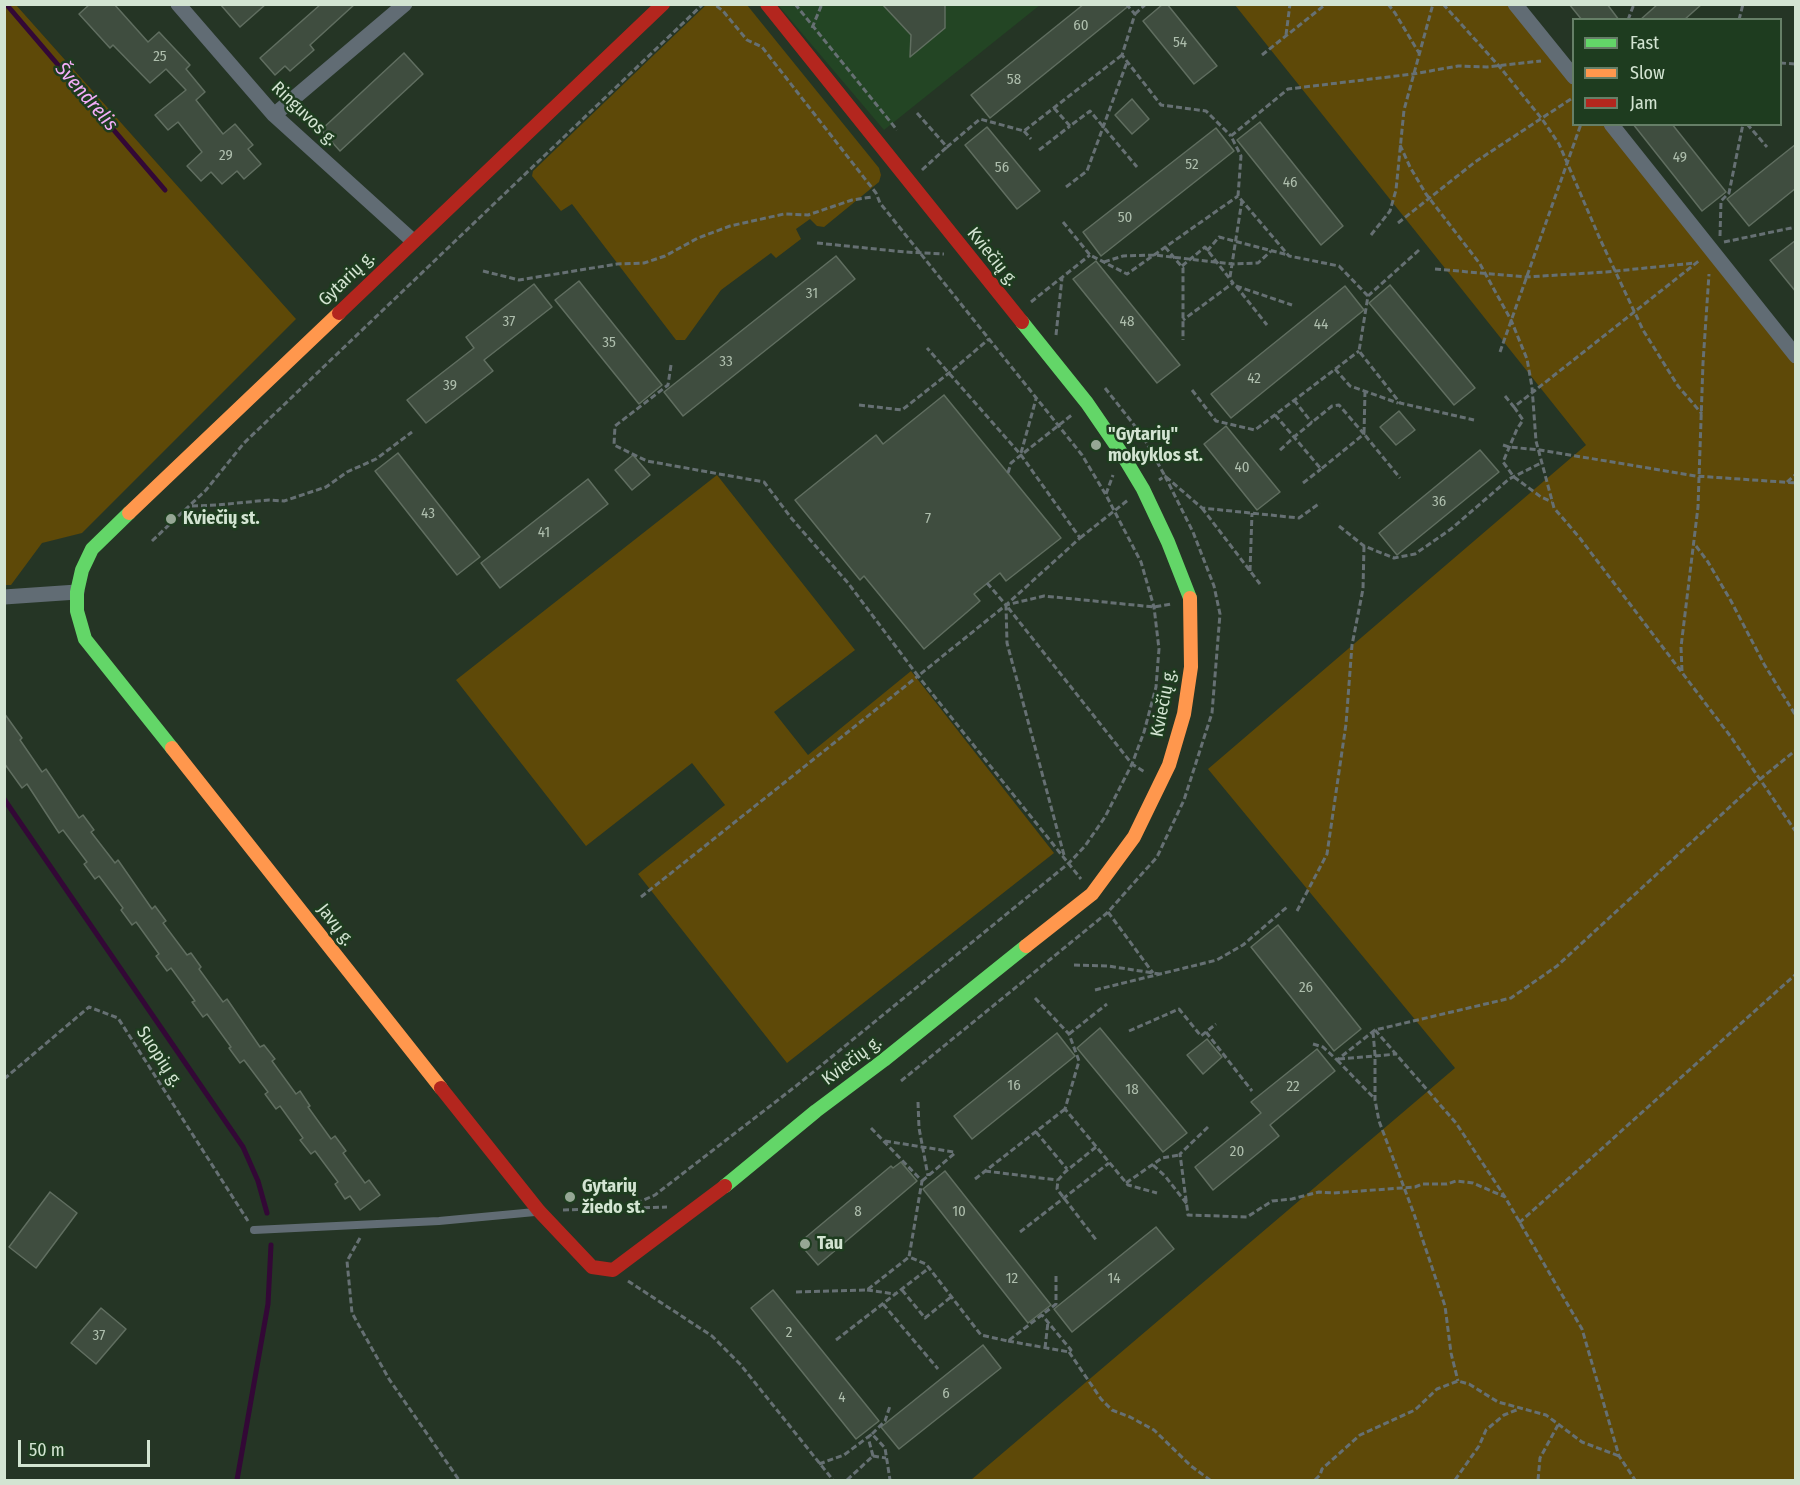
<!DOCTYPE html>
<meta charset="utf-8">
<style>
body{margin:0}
#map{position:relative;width:1800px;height:1485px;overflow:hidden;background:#253525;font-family:"Fira Sans Condensed",sans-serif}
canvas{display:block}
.frame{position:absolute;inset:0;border:6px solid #d3e4d2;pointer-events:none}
.legend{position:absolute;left:1572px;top:18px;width:210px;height:108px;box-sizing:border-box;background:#1e3c1f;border:2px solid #667f67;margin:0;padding:8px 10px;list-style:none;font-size:18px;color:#d3e4d2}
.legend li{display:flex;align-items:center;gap:12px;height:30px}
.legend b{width:30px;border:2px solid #667f67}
.scale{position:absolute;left:18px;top:1440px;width:132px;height:27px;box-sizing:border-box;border:3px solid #d3e4d2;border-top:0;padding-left:8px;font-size:18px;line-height:21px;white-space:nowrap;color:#d3e4d2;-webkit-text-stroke:4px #1e3c1f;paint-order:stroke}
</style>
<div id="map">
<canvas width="1800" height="1485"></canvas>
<div class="frame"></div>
<ul class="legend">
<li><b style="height:8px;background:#63d668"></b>Fast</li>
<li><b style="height:8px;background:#ff974d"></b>Slow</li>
<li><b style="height:8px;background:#b3261e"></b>Jam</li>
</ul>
<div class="scale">50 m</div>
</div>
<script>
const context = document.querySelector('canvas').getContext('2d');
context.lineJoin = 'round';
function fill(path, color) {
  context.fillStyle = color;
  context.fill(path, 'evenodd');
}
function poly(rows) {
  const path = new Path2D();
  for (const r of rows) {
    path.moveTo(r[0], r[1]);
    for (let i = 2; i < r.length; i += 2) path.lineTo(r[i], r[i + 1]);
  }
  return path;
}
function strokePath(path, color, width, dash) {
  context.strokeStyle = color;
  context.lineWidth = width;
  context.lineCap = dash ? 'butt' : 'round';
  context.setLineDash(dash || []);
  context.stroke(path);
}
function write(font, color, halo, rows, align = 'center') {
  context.font = font + ' "Fira Sans Condensed",sans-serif';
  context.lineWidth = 5;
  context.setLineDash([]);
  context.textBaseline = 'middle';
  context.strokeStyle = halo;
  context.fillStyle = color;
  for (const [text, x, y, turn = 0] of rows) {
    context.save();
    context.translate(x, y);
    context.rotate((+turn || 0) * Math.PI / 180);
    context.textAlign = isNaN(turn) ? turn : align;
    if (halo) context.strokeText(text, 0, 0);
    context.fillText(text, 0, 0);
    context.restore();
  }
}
const built = poly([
 [778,5,1040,5,884,130]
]);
const green = poly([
 [707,4,747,5,879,168,881,175,879,182,824,227,817,226,810,219,796,229,801,239,776,258,771,253,721,290,685,340,676,340,572,204,561,211,532,176,533,171],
 [4,5,16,5,296,319,82,533,42,543,11,585,5,585],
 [1235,5,1515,5,1573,77,1574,124,1611,125,1795,356,1795,1480,971,1480,1455,1068,1208,769,1586,445],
 [717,475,855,650,774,712,808,755,911,671,1054,853,787,1063,638,874,725,805,692,763,586,846,456,680]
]);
const stream = poly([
 [6,4,165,190],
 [4,799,243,1147,258,1181,267,1213],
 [237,1480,268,1304,271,1245]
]);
const building = poly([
 [90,4,114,4,148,42,159,32,190,65,186,69,205,92,196,100,223,134,235,124,253,145,248,149,261,164,244,179,237,171,222,184,211,172,201,181,187,166,202,152,178,122,168,130,155,115,186,90,166,69,150,83,113,45,110,48,79,14,90,4],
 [220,4,266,4,240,27,220,4],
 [321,4,355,4,310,45,314,50,290,71,285,66,275,75,260,58,321,4],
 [882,4,945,4,945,28,910,57,911,35,882,4],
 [1084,4,1131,4,990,118,971,95,1084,4],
 [1163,4,1167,4,1217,66,1194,84,1143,21,1163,4],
 [1569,4,1607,4,1619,20,1582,20,1569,4],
 [1658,4,1702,4,1684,20,1640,20,1658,4],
 [404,53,423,74,340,151,321,130,404,53],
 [1132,99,1149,119,1132,134,1115,115,1132,99],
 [1260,122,1343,226,1321,245,1237,140,1260,122],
 [1633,124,1672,124,1726,192,1702,211,1633,124],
 [987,127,1040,191,1017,209,965,145,987,127],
 [1216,128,1234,151,1101,256,1083,232,1216,128],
 [1796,144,1796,188,1749,226,1727,199,1796,144],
 [1796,240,1796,292,1770,260,1796,240],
 [836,256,855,279,683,416,664,392,836,256],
 [1096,261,1180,365,1157,383,1073,279,1096,261],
 [579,281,662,385,639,404,555,300,579,281],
 [534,284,552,307,484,360,493,371,426,423,407,400,474,348,466,337,534,284],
 [1390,285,1475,388,1454,405,1369,303,1390,285],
 [1345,286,1364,310,1231,418,1211,394,1345,286],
 [944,395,1061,538,1006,581,1000,573,974,594,980,601,924,649,864,576,860,580,795,500,876,435,883,444,944,395],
 [1399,411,1415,430,1396,445,1380,427,1399,411],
 [1226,426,1280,492,1257,510,1204,444,1226,426],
 [1480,450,1499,472,1397,555,1379,533,1480,450],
 [398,453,480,557,457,575,375,471,398,453],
 [633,455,650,475,632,490,615,470,633,455],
 [588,479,608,504,500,588,481,563,588,479],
 [4,713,22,738,20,740,42,772,46,769,79,818,83,815,94,830,91,832,115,863,118,860,152,909,155,906,166,921,163,923,187,955,191,953,201,967,199,969,223,1002,227,999,260,1047,264,1045,275,1059,272,1061,296,1094,300,1091,310,1106,308,1107,331,1139,335,1136,346,1151,343,1153,365,1183,369,1180,380,1195,360,1210,350,1196,345,1199,335,1184,338,1182,315,1151,311,1154,300,1140,303,1138,280,1106,276,1109,265,1094,268,1092,244,1060,240,1063,229,1048,231,1047,207,1014,203,1017,192,1002,195,1001,171,968,167,971,156,956,159,954,136,922,132,925,121,910,123,908,99,876,95,879,84,864,87,862,63,830,59,833,27,784,22,788,4,763,4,713],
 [1278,925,1361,1029,1334,1051,1251,947,1278,925],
 [1100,1028,1187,1133,1163,1152,1077,1048,1100,1028],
 [1057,1033,1075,1056,972,1139,954,1116,1057,1033],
 [1207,1039,1222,1057,1203,1074,1187,1055,1207,1039],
 [1317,1049,1335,1071,1270,1125,1279,1136,1213,1190,1195,1167,1261,1113,1251,1102,1317,1049],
 [901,1162,917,1181,818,1265,799,1243,891,1166,893,1168,901,1162],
 [945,1171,1051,1305,1028,1323,923,1189,945,1171],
 [50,1192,77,1213,36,1268,9,1247,50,1192],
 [1156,1227,1174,1249,1072,1332,1054,1309,1156,1227],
 [773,1290,879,1421,856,1439,751,1308,773,1290],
 [101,1308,126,1329,96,1364,71,1343,101,1308],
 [983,1345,1001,1368,899,1449,881,1427,983,1345]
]);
const path = poly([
 [795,4,897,130],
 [1126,4,1135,14,1122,55,1161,105,1206,111,1231,136],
 [1388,4,1395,13,1419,53],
 [1443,4,1499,66,1542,119,1559,144,1600,239,1643,330,1678,386,1702,414],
 [1135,14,1146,4],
 [1628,20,1634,4],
 [1739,20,1743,4],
 [812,28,822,4],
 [1286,35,1290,4],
 [1262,55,1326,4],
 [1780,63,1796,64],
 [1054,108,1070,126,1090,111,1137,167],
 [917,113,947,147,980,119,1024,131,1122,55],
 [1747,124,1767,147],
 [1024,131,1031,139],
 [1400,145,1410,167,1426,194,1480,264,1511,320,1527,359,1532,387,1536,441,1554,508,1579,537,1731,737,1796,832],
 [1039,150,1070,126],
 [922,170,947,147],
 [1066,187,1087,171,1127,62],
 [1063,222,1090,255,1127,274,1238,196],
 [1398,223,1475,162,1574,97],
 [1371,235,1390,211,1396,190,1404,110,1433,4],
 [1720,236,1721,201,1729,193,1743,124],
 [1724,242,1796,227],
 [817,243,905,252,944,254],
 [1165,247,1183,268,1183,340],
 [1419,250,1368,296,1359,351,1400,403,1474,420],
 [1207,251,1219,237,1288,255],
 [1104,262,1123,256,1154,255,1232,264,1258,263,1271,251],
 [1182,266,1205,247,1233,283,1183,320],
 [1435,269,1526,277,1606,272,1695,263],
 [483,271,519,280,617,264,644,263,665,256,698,238,730,226,784,214,808,215,852,200,872,197],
 [1230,277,1242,200],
 [1236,286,1292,305],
 [1236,286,1267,325],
 [1368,296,1339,266,1289,256,1238,196,1241,156,1231,136,1288,89,1413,74,1458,66,1487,67,1541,61],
 [1031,302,1090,255],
 [1056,335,1062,278],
 [1500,352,1581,124],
 [671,365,668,385,615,426,614,445,647,461,764,482,792,519,848,583,918,676,1006,605,1080,538,1021,455,927,348],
 [1335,369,1350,386,1398,403],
 [1105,388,1142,435,1165,476,1202,508,1299,518,1320,503],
 [1192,390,1216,421,1255,430,1359,351],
 [1365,391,1364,434,1400,478],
 [1505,396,1514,407,1700,260],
 [1294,400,1312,423],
 [859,405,902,410,949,373,989,339],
 [1514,407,1523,420,1517,429,1503,462,1514,477,1541,497,1552,502],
 [1275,415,1294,437,1321,469,1364,434,1339,405,1332,406,1294,437,1278,452],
 [1503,445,1509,447,1540,450,1696,476,1796,483],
 [1021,453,1036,399],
 [1008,473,1011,463,1073,414],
 [1787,482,1796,474],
 [1303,483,1321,469],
 [1106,494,1113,475],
 [192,506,217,505,269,500,284,501,326,487,347,472,376,459,412,432],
 [1202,508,1260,584],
 [1339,526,1364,546,1394,558,1415,554,1451,529,1509,479,1543,462],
 [1080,538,1128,500],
 [152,541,206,490,244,443,703,4],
 [1696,546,1708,562,1731,601,1764,664,1796,716],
 [1250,571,1252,513],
 [987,583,1006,605,1044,596,1154,607,1171,604],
 [1682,671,1681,647,1698,507,1703,363,1709,274],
 [1064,855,1007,643,1006,605,1132,764,1146,773],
 [641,897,918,676,1081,879],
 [1297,911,1327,854,1346,724,1352,645,1363,589,1364,546],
 [1108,912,1153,973],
 [1074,965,1108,966,1160,974],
 [1095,990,1217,960,1243,945,1287,907],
 [1035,998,1069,1034,1079,1061,1065,1109,1128,1185,1157,1193],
 [1375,1030,1456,1123,1505,1197,1582,1329,1619,1456,1635,1480],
 [1129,1031,1179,1009,1201,1036,1216,1024],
 [1206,1032,1252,1091],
 [1373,1032,1375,1055,1375,1100,1379,1121,1414,1214,1445,1306,1451,1353,1458,1381],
 [1069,1034,1107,1004],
 [1313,1044,1323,1047,1337,1060,1375,1030,1511,998,1557,966,1759,780,1796,750],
 [1339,1059,1397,1054],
 [1337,1060,1375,1099],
 [4,1079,89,1007,118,1018,248,1221],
 [901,1081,1107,913,1157,857,1184,800,1212,713,1220,614,1214,586,1193,532,1165,476,1159,480],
 [918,1102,919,1128,928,1176],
 [1208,1127,1180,1154,1188,1215,1247,1217,1272,1201,1292,1199,1319,1192,1333,1193,1415,1187,1422,1184,1447,1184,1456,1181,1473,1183,1505,1197],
 [871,1128,922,1181,909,1257,926,1264,981,1335,1008,1341,1056,1304,1056,1275],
 [1036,1132,1067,1169],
 [885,1141,954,1152],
 [1096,1147,1065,1172,1058,1180,1057,1189,1097,1241],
 [1153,1165,1165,1176,1187,1204],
 [985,1171,1057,1180],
 [975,1179,1065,1109],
 [922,1181,955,1153],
 [1126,1183,1162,1158,1179,1155],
 [628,1207,655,1195,796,1086,1036,890,1069,863,1085,846,1105,817,1132,764,1144,732,1156,687,1159,649,1154,607,1141,562,1106,495,1082,455,880,203,876,193,762,47,747,40,723,11,714,4],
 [563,1210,667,1207],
 [1519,1223,1796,974],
 [1020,1232,1109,1163],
 [360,1238,347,1261,352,1313,389,1379,459,1480],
 [628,1281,712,1336,740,1364,833,1480],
 [867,1290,895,1294],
 [902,1290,925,1318,951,1297],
 [796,1292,867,1290,909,1257],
 [883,1304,938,1369],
 [836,1340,929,1268],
 [1008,1341,1069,1352,1071,1350,1042,1315],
 [1045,1348,1048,1322],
 [1069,1352,1101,1399,1112,1410,1130,1417,1154,1430,1191,1466,1210,1480],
 [872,1434,885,1421,890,1406],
 [873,1456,868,1437,872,1434,885,1448,890,1480],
 [873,1456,886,1458],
 [819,1464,844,1455,868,1437],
 [847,1480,873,1456],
 [1315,1480,1320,1475,1322,1469,1360,1435,1415,1410,1437,1389,1458,1381,1469,1384,1498,1402,1546,1415,1582,1442,1619,1456],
 [1455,1480,1479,1446,1486,1430,1504,1415,1519,1409],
 [1538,1480,1540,1458,1558,1425]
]);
const lane = poly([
 [254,1230,439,1221,535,1212]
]);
const street = poly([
 [178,4,274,115,413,241],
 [1515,4,1574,77],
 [274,115,405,4],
 [1611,124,1796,356],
 [4,597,77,592]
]);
const fast = poly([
 [1022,322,1087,403,1122,454,1143,489,1168,542,1190,598],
 [129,513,92,549,82,570,77,592,77,611,85,639,172,748],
 [725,1186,816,1111,884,1060,1026,946]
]);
const slow = poly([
 [129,513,339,313],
 [172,748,441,1088],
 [1026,946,1092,894,1134,837,1169,765,1184,714,1191,667,1190,598]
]);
const jam = poly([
 [767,4,1022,322],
 [339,313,663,4],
 [441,1088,539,1211,592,1267,613,1270,725,1186]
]);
const markers = [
 [1096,445,6,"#96a795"],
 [171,519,6,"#96a795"],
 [570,1197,6,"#96a795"],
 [805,1244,6,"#96a795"]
];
const numberNames = [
 ["60",1081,26],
 ["54",1180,43],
 ["25",160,57],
 ["58",1014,80],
 ["29",226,156],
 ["49",1680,158],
 ["52",1192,165],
 ["56",1002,168],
 ["46",1290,183],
 ["50",1125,218],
 ["31",812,294],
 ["37",509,322],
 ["48",1127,322],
 ["44",1321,325],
 ["35",609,343],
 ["33",726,362],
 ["42",1254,379],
 ["39",450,386],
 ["40",1242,468],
 ["36",1439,502],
 ["43",428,514],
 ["7",928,519],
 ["41",544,533],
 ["26",1306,988],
 ["16",1014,1086],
 ["22",1293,1087],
 ["18",1132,1090],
 ["20",1237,1152],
 ["8",858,1212],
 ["10",959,1212],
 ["12",1012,1279],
 ["14",1114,1279],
 ["2",789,1333],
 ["37",99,1336],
 ["6",946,1394],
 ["4",842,1398]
];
const streetNames = [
 ["Ringuvos g.",304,114,44],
 ["Kviečių g.",992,257,51],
 ["Gytarių g.",347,279,-44],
 ["Kviečių g.",1164,703,-79],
 ["Javų g.",335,925,52],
 ["Suopių g.",159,1057,57],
 ["Kviečių g.",852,1061,-37]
];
const poiNames = [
 ["\"Gytarių\"",1108,435],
 ["mokyklos st.",1108,456],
 ["Kviečių st.",183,519],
 ["Gytarių",582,1187],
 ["žiedo st.",582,1208],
 ["Tau",817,1244]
];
const waterNames = [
 ["Švendrelis",86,97,49]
];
fill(built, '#234524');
fill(green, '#5e4908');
strokePath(stream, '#330836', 5);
fill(building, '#3f4d3f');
strokePath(building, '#606e60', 1.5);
strokePath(path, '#667073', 3, [6, 3]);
strokePath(lane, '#616c74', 8);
strokePath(street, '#616c74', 15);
strokePath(fast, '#63d668', 14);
strokePath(slow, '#ff974d', 14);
strokePath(jam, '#b3261e', 14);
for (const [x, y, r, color] of markers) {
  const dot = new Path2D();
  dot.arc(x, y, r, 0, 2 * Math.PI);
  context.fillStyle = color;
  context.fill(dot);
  strokePath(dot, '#1e3c1f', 2);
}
write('15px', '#aebead', null, numberNames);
write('18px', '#d3e4d2', '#1e3c1f', streetNames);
write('bold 18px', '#d3e4d2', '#1e3c1f', poiNames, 'left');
write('italic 20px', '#f4aef9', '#1e3c1f', waterNames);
</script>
